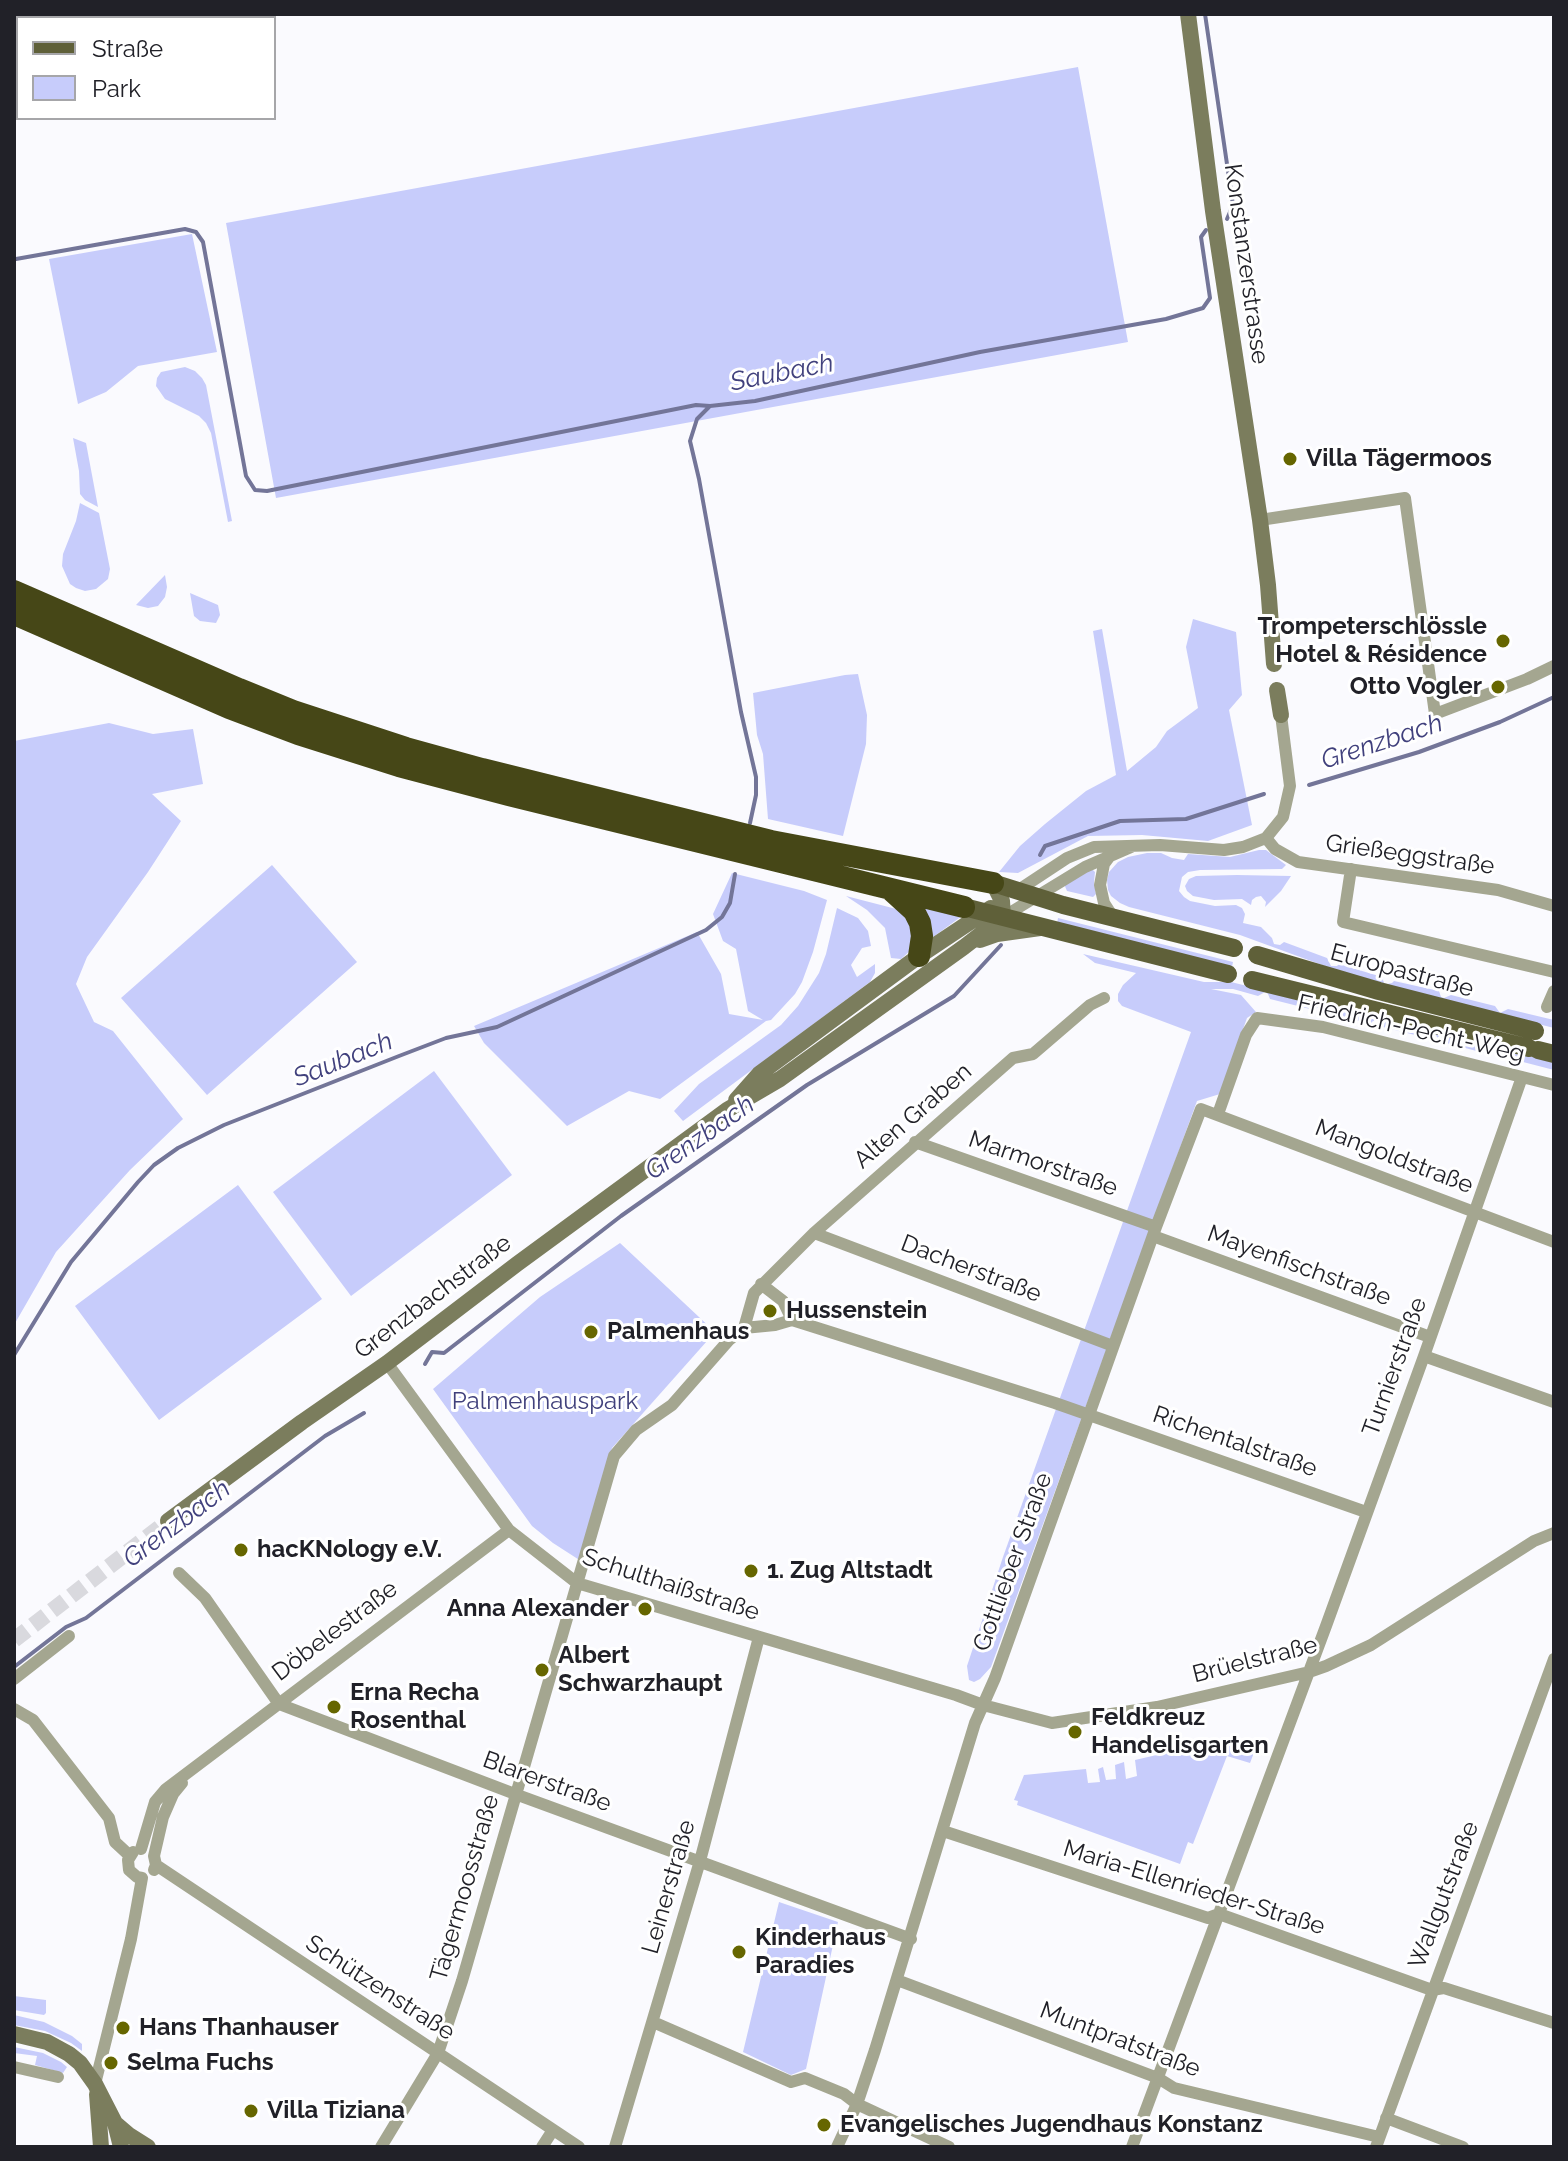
<!DOCTYPE html>
<meta charset="utf-8">
<style>
body{margin:0}
#map{position:relative;width:1568px;height:2161px;overflow:hidden;background:#fafafe;font-family:Raleway,sans-serif}
canvas{display:block}
.frame{position:absolute;inset:0;border:16px solid #212128;pointer-events:none}
.legend{position:absolute;left:16px;top:16px;width:260px;height:104px;box-sizing:border-box;background:#fff;border:2px solid #a6a6a9;margin:0;padding:10px 14px;list-style:none;font-size:24px;color:#212128}
.legend li{display:flex;align-items:center;gap:16px;height:40px}
.legend b{width:40px;border:2px solid #a6a6a9}
</style>
<div id="map">
<canvas width="1568" height="2161"></canvas>
<div class="frame"></div>
<ul class="legend">
<li><b style="height:10px;background:#5f6039"></b>Straße</li>
<li><b style="height:22px;background:#c7ccfb"></b>Park</li>
</ul>
</div>
<script>
const context = document.querySelector('canvas').getContext('2d');
context.lineJoin = 'round';
function fill(path, color) {
  context.fillStyle = color;
  context.fill(path, 'evenodd');
}
function poly(rows) {
  const path = new Path2D();
  for (const r of rows) {
    path.moveTo(r[0], r[1]);
    for (let i = 2; i < r.length; i += 2) path.lineTo(r[i], r[i + 1]);
  }
  return path;
}
function strokePath(path, color, width, dash) {
  context.strokeStyle = color;
  context.lineWidth = width;
  context.lineCap = dash ? 'butt' : 'round';
  context.setLineDash(dash || []);
  context.stroke(path);
}
function write(font, color, halo, rows, align = 'center') {
  context.font = font + ' Raleway,sans-serif';
  context.lineWidth = 6;
  context.setLineDash([]);
  context.textBaseline = 'middle';
  context.strokeStyle = halo;
  context.fillStyle = color;
  for (const [text, x, y, turn = 0] of rows) {
    context.save();
    context.translate(x, y);
    context.rotate((+turn || 0) * Math.PI / 180);
    context.textAlign = isNaN(turn) ? turn : align;
    if (halo) context.strokeText(text, 0, 0);
    context.fillText(text, 0, 0);
    context.restore();
  }
}
const green = poly([
 [1078,67,1128,342,276,498,226,223],
 [192,234,217,352,138,366,106,392,78,404,49,259],
 [185,367,195,371,202,378,206,385,232,521,228,522,211,433,206,423,199,416,165,399,156,386,157,378,161,372],
 [73,438,86,443,98,507,85,500,80,494,79,471],
 [80,503,99,513,110,569,108,579,96,589,85,591,76,588,70,584,62,566,63,554,76,521],
 [165,575,167,587,165,597,158,606,148,608,136,605],
 [190,593,218,605,220,615,216,623,200,621,194,616],
 [1193,619,1236,632,1242,695,1229,710,1252,825,1208,841,1142,835,1088,836,1018,873,999,872,1020,846,1045,824,1086,791,1116,775,1093,631,1102,629,1127,771,1156,747,1167,731,1198,708,1186,647],
 [858,674,867,715,866,744,843,836,768,819,763,754,757,735,753,693,845,675],
 [109,723,153,734,193,729,203,784,152,794,181,821,148,872,87,957,76,984,94,1022,113,1031,183,1119,130,1170,56,1252,14,1325,14,741],
 [1259,850,1266,850,1286,865,1282,869,1200,870,1188,872,1182,877,1179,891,1184,897,1190,901,1215,906,1236,905,1242,908,1245,914,1243,923,1261,927,1272,938,1274,944,1280,945,1284,942,1327,958,1331,966,1337,966,1339,964,1382,977,1384,983,1387,984,1392,983,1394,981,1439,991,1441,997,1444,998,1451,995,1495,1006,1500,1013,1508,1009,1554,1020,1554,1028,1443,1000,1333,969,1240,935,1129,907,1120,903,1111,896,1108,890,1107,880,1109,872,1118,862,1128,857,1147,853,1161,853,1172,858,1184,860,1188,854,1230,857],
 [272,865,357,962,207,1095,121,998],
 [1092,869,1095,872,1094,882,1096,894,1093,897,1067,891,1064,884],
 [732,873,804,891,827,900,813,952,802,982,795,994,771,1020,766,1021,660,1099,629,1091,567,1126,484,1043,474,1026,697,932,721,974,729,1014,763,1020,748,1011,736,949,723,941,713,914],
 [1196,876,1237,875,1291,876,1281,891,1265,907,1266,902,1261,896,1256,897,1252,900,1251,905,1242,899,1214,900,1193,896,1187,891,1185,886,1189,879],
 [846,896,904,911,915,929,914,947,901,959,891,958,885,928,867,910],
 [919,905,962,916,929,940],
 [837,908,858,918,868,931,871,946,862,948,851,965,857,977,875,964,875,973,870,982,683,1121,674,1111,699,1084,781,1025,798,1006,819,973,826,954],
 [1058,918,1233,962,1232,967,1057,924],
 [1083,954,1204,982,1231,982,1554,1062,1554,1070,1496,1055,1492,1049,1488,1048,1484,1053,1439,1041,1436,1035,1429,1035,1427,1038,1383,1027,1380,1021,1373,1021,1370,1024,1326,1013,1324,1007,1320,1006,1314,1010,1270,999,1268,994,1265,992,1258,996,1233,989,1211,989,1241,995,1256,1012,1247,1018,1220,1094,1197,1101,991,1667,980,1679,974,1682,969,1680,967,1666,1003,1557,1191,1032,1122,1006,1118,1001,1118,994,1123,985,1136,973,1095,963],
 [434,1071,512,1175,351,1296,273,1192],
 [238,1185,322,1299,159,1420,75,1306],
 [620,1243,715,1332,612,1448,584,1563,553,1543,532,1526,433,1389,540,1297],
 [1226,1739,1255,1750,1250,1763,1227,1756,1193,1844,1188,1842,1180,1864,1017,1805,1018,1801,1014,1800,1024,1775,1086,1769,1088,1783,1100,1782,1098,1769,1103,1767,1106,1780,1116,1779,1115,1765,1124,1762,1126,1779,1137,1776,1135,1760],
 [779,1902,838,1922,806,2069,791,2075,743,2052],
 [14,1996,46,2000,46,2013,44,2015,14,2010],
 [14,2015,44,2022,72,2036,82,2044,82,2051,71,2043,45,2031,14,2025],
 [14,2047,43,2053,61,2062,67,2067,63,2073,35,2065,37,2056,14,2053]
]);
const stream = poly([
 [1205,14,1233,205,1227,219],
 [16,259,185,229,196,232,203,242,246,476,255,490,267,491,696,405,710,406,755,401,980,352,1166,319,1203,308,1210,298,1201,237,1206,230],
 [709,407,697,419,690,441,699,479,741,712,756,777,756,795,750,823],
 [1309,785,1419,752,1500,722,1554,697],
 [1040,855,1045,846,1120,821,1186,819,1264,794],
 [14,1355,71,1262,138,1182,154,1165,178,1148,224,1125,399,1056,446,1038,497,1027,706,930,722,917,730,903,735,874],
 [425,1364,432,1352,444,1353,621,1216,807,1085,954,996,1001,945],
 [14,1667,66,1627,86,1618,325,1436,364,1413]
]);
const secondaryTunnel = poly([
 [14,1640,168,1521]
]);
const street = poly([
 [1260,520,1405,498,1435,714,1527,679,1554,666],
 [1266,838,1275,849,1298,862,1498,890,1554,906],
 [1110,856,1104,864,1100,885,1104,903,1113,917],
 [1351,869,1343,922,1554,972],
 [1017,891,1067,858,1094,847,1160,845,1224,850,1243,847,1266,838,1283,817,1290,786,1281,715],
 [1003,917,1085,867,1131,847],
 [1547,1007,1554,991],
 [1218,1114,1246,1035,1257,1018,1323,1027,1554,1085],
 [915,1142,1156,1227],
 [814,1233,1113,1346],
 [1153,1236,1430,1337],
 [761,1284,783,1301,792,1320],
 [744,1328,775,1325,792,1320,1055,1403,1366,1512],
 [1424,1356,1554,1402],
 [387,1363,509,1530,577,1583,956,1695,983,1705,1052,1723,1157,1707,1309,1672,1326,1666,1371,1645,1534,1541,1554,1533],
 [179,1573,205,1598,279,1704,515,1794,911,1939],
 [14,1679,69,1636],
 [14,1709,33,1720,109,1818,115,1842,129,1855],
 [943,1831,1208,1918,1219,1914,1432,1990],
 [141,1849,155,1802,166,1789,509,1530],
 [133,1852,128,1860,129,1870,137,1877,142,1878],
 [156,1865,579,2147],
 [154,1870,156,1865,154,1856,163,1817,173,1794,182,1783],
 [897,1980,1158,2078,1174,2088,1379,2137],
 [1432,1990,1444,1988,1554,2023],
 [653,2022,791,2082,805,2078,844,2094,857,2104,949,2147],
 [14,2067,58,2077],
 [95,2084,131,1939,142,1878],
 [1386,2118,1463,2147],
 [381,2147,438,2053,462,1981,614,1456,636,1430,672,1405,729,1340,744,1328,754,1293,814,1233,1013,1058,1033,1054,1090,1005,1104,998],
 [542,2147,553,2130],
 [615,2147,700,1861,759,1637],
 [837,2147,857,2104,875,2050,975,1723,995,1678,1156,1227,1201,1109,1554,1242],
 [1132,2147,1326,1626,1424,1356,1522,1077],
 [1376,2147,1554,1659]
]);
const secondary = poly([
 [1188,14,1213,211,1260,520,1268,585,1274,664],
 [1277,690,1281,715],
 [980,940,997,934,1040,928],
 [736,1100,759,1074,919,956,991,908],
 [168,1521,302,1422,387,1363,517,1264,727,1110,780,1079,964,947,1003,917,1002,901,993,883],
 [14,2034,47,2042,69,2054,80,2063,95,2084,115,2123,121,2147],
 [97,2094,101,2147],
 [115,2123,129,2135,148,2147]
]);
const primary = poly([
 [993,883,1063,905,1234,948],
 [964,907,1228,974],
 [1257,955,1379,991,1535,1031],
 [1252,980,1529,1048],
 [1538,1050,1554,1054]
]);
const highway = poly([
 [14,591,239,689,293,711,406,748,482,769,771,841,993,883],
 [14,614,229,708,298,734,399,766,509,795,964,907],
 [892,891,914,911,920,923,922,936,919,956]
]);
const markers = [
 [1290,459,8,"#660"],
 [1503,641,8,"#660"],
 [1498,687,8,"#660"],
 [770,1311,8,"#660"],
 [591,1332,8,"#660"],
 [241,1550,8,"#660"],
 [751,1571,8,"#660"],
 [645,1609,8,"#660"],
 [542,1670,8,"#660"],
 [334,1707,8,"#660"],
 [1075,1732,8,"#660"],
 [739,1952,8,"#660"],
 [123,2028,8,"#660"],
 [111,2063,8,"#660"],
 [251,2111,8,"#660"],
 [824,2125,8,"#660"]
];
const streetNames = [
 ["Konstanzerstrasse",1246,264,82],
 ["Grießeggstraße",1410,855,8],
 ["Europastraße",1402,971,15],
 ["Friedrich-Pecht-Weg",1411,1029,13],
 ["Alten Graben",913,1116,-41],
 ["Mangoldstraße",1394,1157,21],
 ["Marmorstraße",1043,1164,19],
 ["Mayenfischstraße",1299,1266,20],
 ["Dacherstraße",971,1269,21],
 ["Grenzbachstraße",433,1297,-37],
 ["Turnierstraße",1395,1367,-70],
 ["Richentalstraße",1235,1442,19],
 ["Gottlieber Straße",1013,1562,-70],
 ["Schulthaißstraße",671,1585,18],
 ["Döbelestraße",335,1631,-37],
 ["Brüelstraße",1255,1660,-14],
 ["Blarerstraße",547,1782,20],
 ["Leinerstraße",669,1887,-74],
 ["Tägermoosstraße",465,1888,-74],
 ["Maria-Ellenrieder-Straße",1194,1888,17],
 ["Wallgutstraße",1444,1895,-69],
 ["Schützenstraße",380,1988,33],
 ["Muntpratstraße",1120,2040,21]
];
const poiNames = [
 ["Villa Tägermoos",1306,459],
 ["Trompeterschlössle",1487,627,"right"],
 ["Hotel & Résidence",1487,655,"right"],
 ["Otto Vogler",1482,687,"right"],
 ["Hussenstein",786,1311],
 ["Palmenhaus",607,1332],
 ["hacKNology e.V.",257,1550],
 ["1. Zug Altstadt",767,1571],
 ["Anna Alexander",629,1609,"right"],
 ["Albert",558,1656],
 ["Schwarzhaupt",558,1684],
 ["Erna Recha",350,1693],
 ["Rosenthal",350,1721],
 ["Feldkreuz",1091,1718],
 ["Handelisgarten",1091,1746],
 ["Kinderhaus",755,1938],
 ["Paradies",755,1966],
 ["Hans Thanhauser",139,2028],
 ["Selma Fuchs",127,2063],
 ["Villa Tiziana",267,2111],
 ["Evangelisches Jugendhaus Konstanz",840,2125]
];
const parkNames = [
 ["Palmenhauspark",545,1402]
];
const waterNames = [
 ["Saubach",782,373,-11],
 ["Grenzbach",1382,742,-18],
 ["Saubach",343,1060,-22],
 ["Grenzbach",700,1138,-35],
 ["Grenzbach",177,1524,-37]
];
fill(green, '#c7ccfb');
strokePath(stream, '#737598', 4);
strokePath(secondaryTunnel, '#d9d9de', 16, [16, 8]);
strokePath(street, '#a4a690', 12);
strokePath(secondary, '#7b7d5d', 16);
strokePath(primary, '#5f6039', 18);
strokePath(highway, '#464717', 22);
for (const [x, y, r, color] of markers) {
  const dot = new Path2D();
  dot.arc(x, y, r, 0, 2 * Math.PI);
  context.fillStyle = color;
  context.fill(dot);
  strokePath(dot, '#fff', 3);
}
write('24px', '#212128', '#fff', streetNames);
write('bold 24px', '#212128', '#fff', poiNames, 'left');
write('24px', '#41417c', '#fff', parkNames);
write('italic 26px', '#41417d', '#fff', waterNames);
</script>
